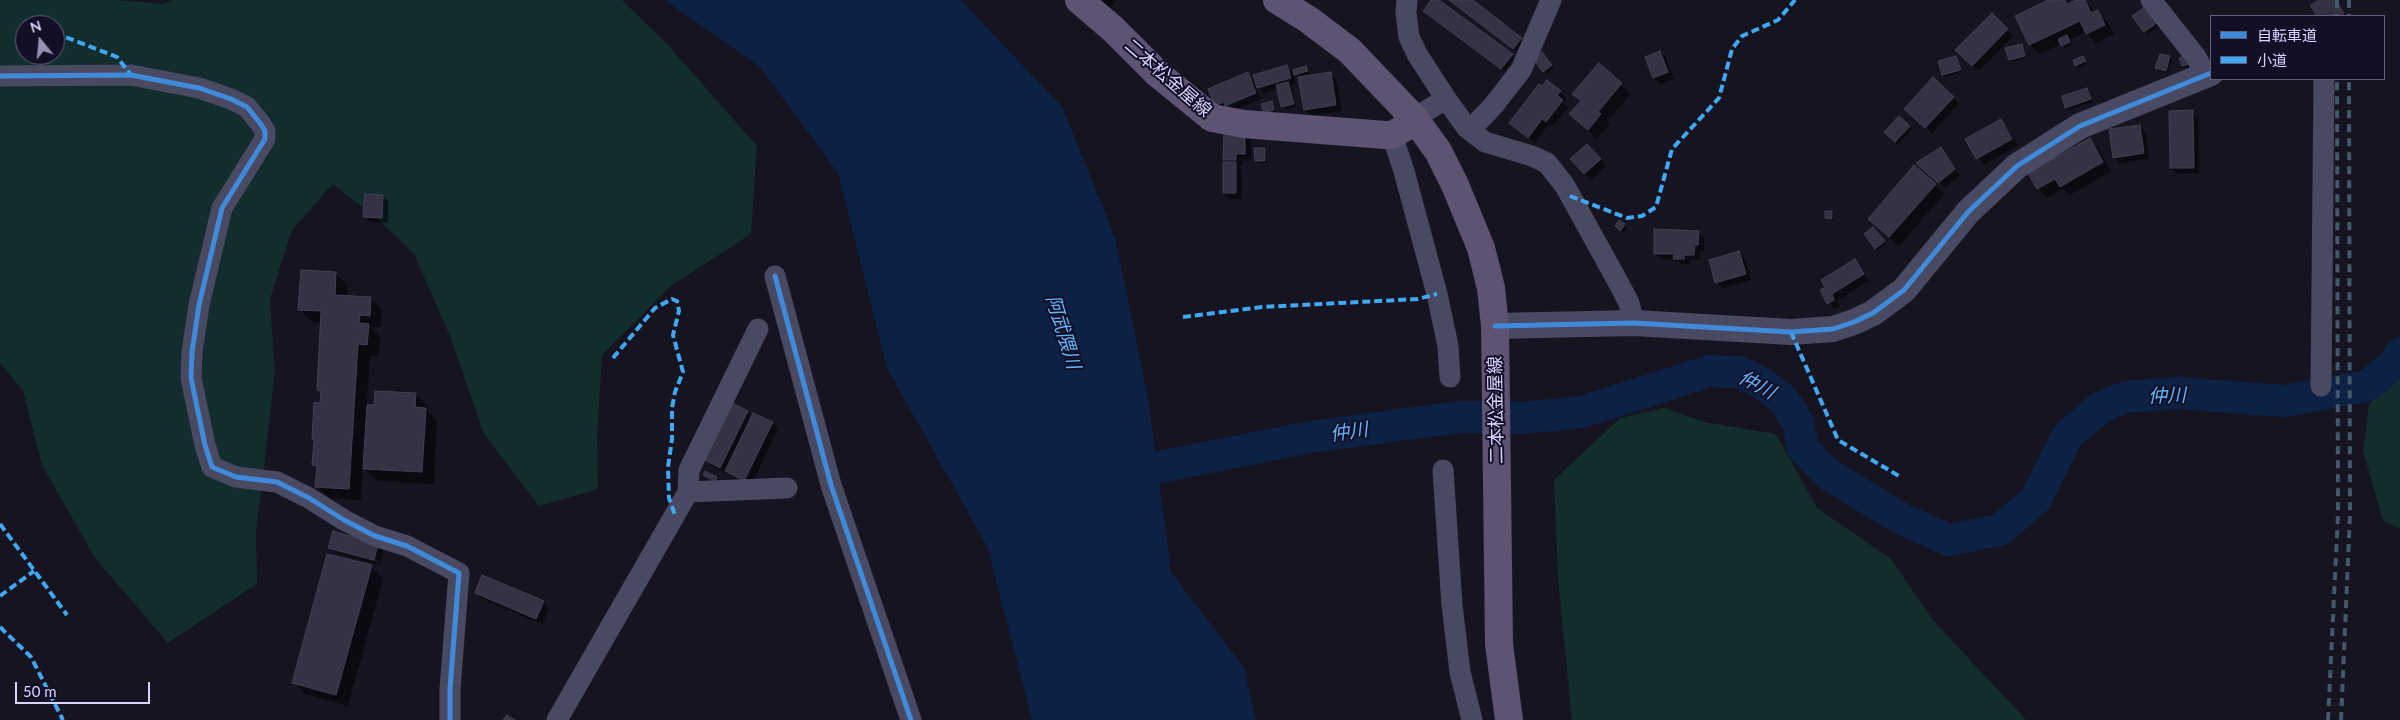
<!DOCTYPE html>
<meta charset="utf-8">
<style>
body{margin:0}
#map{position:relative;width:2400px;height:720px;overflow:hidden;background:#161421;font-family:Lato,"Noto Sans JP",sans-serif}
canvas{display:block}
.legend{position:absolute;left:2210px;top:15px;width:175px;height:65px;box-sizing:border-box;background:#130f26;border:1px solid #625e7d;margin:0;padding:6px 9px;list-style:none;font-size:15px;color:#d9d4ff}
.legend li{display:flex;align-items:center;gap:10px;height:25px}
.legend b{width:25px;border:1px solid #625e7d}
.north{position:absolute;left:15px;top:15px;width:50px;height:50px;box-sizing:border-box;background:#130f26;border:1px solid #625e7d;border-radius:50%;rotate:343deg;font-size:14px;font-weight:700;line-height:20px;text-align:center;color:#d9d4ff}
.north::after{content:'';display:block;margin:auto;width:18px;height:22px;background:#9591b1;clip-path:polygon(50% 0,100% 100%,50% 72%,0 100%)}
.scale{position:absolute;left:15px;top:682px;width:135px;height:22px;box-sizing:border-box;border:2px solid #d9d4ff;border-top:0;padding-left:6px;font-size:15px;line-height:18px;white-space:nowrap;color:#d9d4ff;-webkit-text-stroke:4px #130f26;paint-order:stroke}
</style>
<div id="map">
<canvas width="2400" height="720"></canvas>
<ul class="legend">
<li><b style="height:6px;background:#408adc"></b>自転車道</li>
<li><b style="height:6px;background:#3fa9f5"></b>小道</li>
</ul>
<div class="north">N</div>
<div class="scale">50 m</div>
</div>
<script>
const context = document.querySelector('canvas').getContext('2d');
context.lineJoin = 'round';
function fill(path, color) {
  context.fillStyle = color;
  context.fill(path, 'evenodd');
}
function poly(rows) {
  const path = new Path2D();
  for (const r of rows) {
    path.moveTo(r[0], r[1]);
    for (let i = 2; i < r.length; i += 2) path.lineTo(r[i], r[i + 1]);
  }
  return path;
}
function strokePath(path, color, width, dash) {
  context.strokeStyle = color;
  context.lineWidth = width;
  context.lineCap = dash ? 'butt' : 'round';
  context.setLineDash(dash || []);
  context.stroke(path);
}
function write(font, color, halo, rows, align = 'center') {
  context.font = font + ' Lato,"Noto Sans JP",sans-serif';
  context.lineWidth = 4;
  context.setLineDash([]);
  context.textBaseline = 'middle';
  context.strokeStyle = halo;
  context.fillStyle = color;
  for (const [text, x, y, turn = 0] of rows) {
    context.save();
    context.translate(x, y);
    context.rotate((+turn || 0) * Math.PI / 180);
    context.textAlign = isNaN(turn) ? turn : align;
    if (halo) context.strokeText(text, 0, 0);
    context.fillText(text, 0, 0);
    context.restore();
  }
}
const green = poly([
 [0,0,118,0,163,4,172,0,622,0,668,45,757,146,751,234,671,286,602,355,597,435,598,489,539,506,484,434,450,336,414,254,382,223,333,184,292,230,270,299,275,372,256,534,257,584,168,643,95,558,42,465,23,391,0,363],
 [25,25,55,25,55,55,25,55],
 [2400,362,2400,528,2383,521,2363,451,2369,405],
 [1664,408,1704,422,1776,434,1817,508,1891,559,1932,619,2026,720,1572,720,1558,579,1554,480,1620,418]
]);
const water = poly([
 [665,0,961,0,1062,107,1115,237,1148,398,1171,572,1244,668,1256,720,1032,720,987,546,887,368,838,173,761,68]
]);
const shadow = poly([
 [1100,0,1117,0,1111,8],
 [1433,0,1437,0,1512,55,1514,58,1505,71,1427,14],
 [1450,0,1471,0,1524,41,1516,51],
 [2051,0,2067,0,2071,4,2085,0,2095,13,2098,12,2107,21,2114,34,2096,43,2086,32,2070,40,2072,45,2064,48,2061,44,2039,54,2030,45],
 [2145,8,2159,26,2147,34,2144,31],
 [1992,15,2013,36,1979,71,1957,50],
 [2022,45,2027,58,2012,62,2010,60],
 [1660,52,1666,58,1674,79,1660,84,1654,78,1646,57],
 [1544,56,1554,68,1547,74,1534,60],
 [1956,57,1962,72,1946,77,1943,75],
 [2169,57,2172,60,2168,73,2159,71,2157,68],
 [2083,58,2087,64,2078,68,2076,65],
 [2180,58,2191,66,2186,68],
 [1599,65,1631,94,1607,121,1610,124,1597,139,1571,114,1582,102],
 [1287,66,1293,73,1296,84,1291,86,1296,107,1285,109,1278,89,1264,93,1257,86],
 [1306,67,1310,74,1301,76,1302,78,1330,73,1336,79,1342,111,1311,116,1305,110,1299,77,1295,74],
 [1247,74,1253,80,1261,99,1232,111,1216,105],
 [1933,79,1959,104,1932,133,1912,115],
 [2087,89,2093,102,2069,110,2066,107],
 [1560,92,1566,98,1563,102,1568,107,1552,127,1549,124,1535,143,1517,129],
 [1271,102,1276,113,1267,115,1265,113],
 [2192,111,2198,117,2199,173,2177,174,2171,168],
 [1900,117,1912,129,1898,144,1886,132],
 [2001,120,2018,145,1984,165,1967,140],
 [2139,126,2145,132,2149,159,2120,163,2114,157],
 [1245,132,1251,138,1251,160,1242,159,1242,166,1238,166,1242,170,1242,199,1230,199,1224,193,1228,164,1225,160],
 [2090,140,2099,149,2111,172,2070,195,2063,188,2047,198,2038,188],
 [1941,148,1960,176,1945,188,1924,169],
 [1264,149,1267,152,1267,163,1259,163,1256,160],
 [1593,152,1606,166,1591,180,1572,159],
 [1935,185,1944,194,1899,246,1879,228],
 [383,196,389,202,388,223,371,222,365,216],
 [1832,212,1834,215,1834,221,1826,218],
 [1620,222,1627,228,1624,232,1619,229],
 [1876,231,1886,244,1878,250,1876,248],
 [1698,232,1704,238,1704,251,1700,251,1700,260,1690,260,1690,265,1681,264,1676,260,1661,259,1655,253],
 [1739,252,1745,259,1751,280,1723,288,1717,282],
 [1855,261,1869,280,1837,301,1840,306,1834,309,1821,290],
 [335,273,348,285,347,297,370,298,382,310,381,327,370,327,380,337,379,357,370,356,367,406,376,406,416,394,428,406,428,412,437,421,434,484,377,481,363,467,361,500,329,498,317,486,318,469,314,465,315,440,313,438,322,404,322,394,318,390,322,322,312,322,300,310],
 [747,412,752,417,754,414,772,423,778,429,751,486,712,466,706,460],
 [378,545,384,551,380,565,336,553,330,547],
 [335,548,380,561,379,563,335,551],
 [371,567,383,579,348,706,305,694,293,682],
 [476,593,543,602,549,609,542,624,482,599]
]);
const river = poly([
 [1114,478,1164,466,1305,438,1391,426,1462,417,1523,418,1582,412,1710,371,1739,372,1760,382,1782,398,1798,422,1803,449,1828,474,1900,518,1948,540,2000,530,2035,500,2067,436,2101,407,2126,397,2179,393,2284,401,2361,387,2370,384,2394,364,2400,353]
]);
const building = poly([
 [1431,0,1439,0,1513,54,1501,69,1423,11,1431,0],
 [1449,0,1473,0,1522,38,1513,49,1449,0],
 [2048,0,2065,0,2067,4,2076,0,2085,0,2091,13,2098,10,2105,25,2086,34,2080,21,2029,45,2015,16,2048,0],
 [2145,7,2157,23,2144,32,2132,16,2145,7],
 [1992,13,2008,29,1972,66,1955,50,1992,13],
 [2067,35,2070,42,2061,46,2058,39,2067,35],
 [2022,44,2025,56,2009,60,2005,48,2022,44],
 [1660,51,1668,72,1653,78,1645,57,1660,51],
 [1542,52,1552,65,1543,72,1533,59,1542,52],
 [2160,54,2170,56,2166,71,2155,68,2160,54],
 [2186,55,2189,64,2182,66,2179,58,2186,55],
 [1956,56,1961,70,1942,75,1938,61,1956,56],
 [2083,56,2086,61,2075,66,2073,60,2083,56],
 [1599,63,1622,83,1598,112,1601,114,1588,130,1569,114,1581,101,1572,94,1599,63],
 [1287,65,1291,78,1257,88,1253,75,1287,65],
 [1306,66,1308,71,1294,75,1293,70,1306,66],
 [1248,72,1256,93,1225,106,1224,102,1215,106,1208,89,1248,72],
 [1331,72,1336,105,1304,110,1298,77,1331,72],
 [1933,77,1954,97,1925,128,1904,109,1933,77],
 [1547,80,1561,91,1557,95,1563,100,1546,122,1542,119,1528,138,1509,123,1539,84,1542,86,1547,80],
 [1288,82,1294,104,1281,107,1276,85,1288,82],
 [2087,88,2091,99,2065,108,2062,96,2087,88],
 [1272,101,1274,110,1264,113,1261,104,1272,101],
 [2193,110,2194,168,2170,168,2169,111,2193,110],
 [1899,116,1910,126,1895,142,1884,132,1899,116],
 [2001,119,2012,139,1976,159,1965,139,2001,119],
 [2140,125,2144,153,2113,158,2109,129,2140,125],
 [1224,131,1245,131,1245,154,1236,154,1236,160,1223,160,1224,131],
 [2090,138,2103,162,2060,187,2055,179,2037,189,2028,173,2090,138],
 [1587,144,1601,159,1584,174,1570,159,1587,144],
 [1941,147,1955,169,1938,183,1916,163,1941,147],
 [1254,148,1265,148,1265,161,1255,161,1254,148],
 [1223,162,1236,162,1236,193,1223,193,1223,162],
 [1914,165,1936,184,1889,237,1868,219,1914,165],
 [365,194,383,195,382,218,363,217,365,194],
 [1825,211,1832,211,1832,219,1825,218,1825,211],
 [1619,220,1625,224,1620,231,1615,226,1619,220],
 [1873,227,1885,241,1875,249,1864,234,1873,227],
 [1654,229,1699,231,1698,245,1695,245,1694,255,1684,255,1684,259,1673,259,1674,254,1654,254,1654,229],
 [1739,251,1746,274,1715,283,1709,260,1739,251],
 [1855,259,1864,274,1832,294,1834,300,1827,304,1820,290,1825,287,1821,280,1855,259],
 [301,270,336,272,335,295,371,297,370,316,360,315,359,323,369,324,367,345,358,344,349,489,315,487,317,466,312,465,314,439,312,439,314,402,320,403,321,391,317,390,321,311,298,310,301,270],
 [375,391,416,393,415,407,426,408,422,472,363,469,367,405,374,405,375,391],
 [732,403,748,411,720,468,705,460,732,403],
 [753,413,773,422,744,481,725,471,753,413],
 [705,471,717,477,715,481,703,475,705,471],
 [333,531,378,544,374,560,328,548,333,531],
 [327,554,372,565,336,695,292,683,327,554],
 [482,575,544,601,536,619,475,593,482,575],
 [507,715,515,720,503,720,507,715]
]);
const tertiaryTunnel = poly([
 [2316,16,2342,0]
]);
const minor = poly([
 [1407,0,1406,13,1409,37,1417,54,1446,99],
 [2151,0,2196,57,2206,76],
 [0,76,131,75,199,88,231,99,247,107,260,123,265,131,265,139,222,208,199,305,192,352,191,378,205,445,212,467,236,477,277,482,309,498,344,520,375,536,407,546,459,573,450,689,450,720],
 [1414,118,1446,99,1467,128,1485,142,1532,156,1547,163,1565,186,1618,282,1629,303,1634,323],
 [1470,130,1493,106,1521,70,1551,0],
 [1392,135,1404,171,1437,294,1448,346,1450,377],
 [775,276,831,485,911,720],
 [2321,386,2324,79],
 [1443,470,1452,605,1460,672,1472,720],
 [688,492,689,470,758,329],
 [557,720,688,492,787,488]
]);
const tertiary = poly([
 [1495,326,1634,323,1791,332,1833,329,1854,322,1873,313,1904,290,1968,212,2017,166,2080,126,2211,73]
]);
const primary = poly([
 [1079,0,1113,29,1158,74,1212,118,1244,124,1385,135,1392,135,1404,128,1414,118],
 [1277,0,1309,20,1350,51,1414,118,1438,151,1455,185,1481,248,1491,288,1495,326,1499,644,1509,720]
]);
const rail = poly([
 [2337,0,2337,16],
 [2349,0,2349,16],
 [2328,720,2338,515,2337,79],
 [2341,720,2350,515,2349,79]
]);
const quiet = poly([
 [25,21,35,25],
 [55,33,117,57,131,75],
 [1570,196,1627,218,1642,216,1656,207,1672,149,1719,98,1732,49,1742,36,1778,20,1795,0],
 [1183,317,1262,307,1418,299,1437,294],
 [1791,332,1838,440,1899,476],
 [613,358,655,308,672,299,677,301,679,311,673,335,683,372,675,392,672,408,672,439,668,467,669,498,675,515],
 [0,524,67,615],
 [0,596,34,571],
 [0,627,31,657,63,720]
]);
const cycleway = poly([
 [0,76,131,75,199,88,231,99,247,107,260,123,265,131,265,139,222,208,199,305,192,352,191,378,205,445,212,467,236,477,277,482,309,498,344,520,375,536,407,546,459,573,450,689,450,720],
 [775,276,831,485,911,720],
 [1495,326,1634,323,1791,332,1833,329,1854,322,1873,313,1904,290,1968,212,2017,166,2080,126,2211,73]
]);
const streetNames = [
 ["二本松金屋線",1168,78,41],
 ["二本松金屋線",1496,410,-91]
];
const waterNames = [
 ["阿武隈川",1063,332,73],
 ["仲川",1757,385,28],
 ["仲川",2167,396,-2],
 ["仲川",1349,432,-8]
];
fill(green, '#132c2d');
fill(water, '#0d2144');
fill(shadow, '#0007');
strokePath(river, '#0d2144', 32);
fill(building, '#343243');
strokePath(building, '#433f54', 1);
strokePath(tertiaryTunnel, '#333142', 26, [26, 13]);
strokePath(minor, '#4a4962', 21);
strokePath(tertiary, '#4a4962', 26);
strokePath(primary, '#5e5373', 28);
strokePath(rail, '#43596b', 4, [8, 6]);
strokePath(quiet, '#3fa9f5', 4, [8, 4]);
strokePath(cycleway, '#408adc', 5);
write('18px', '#d9d4ff', '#130f26', streetNames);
write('italic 19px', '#62b6ff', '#130f26', waterNames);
</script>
